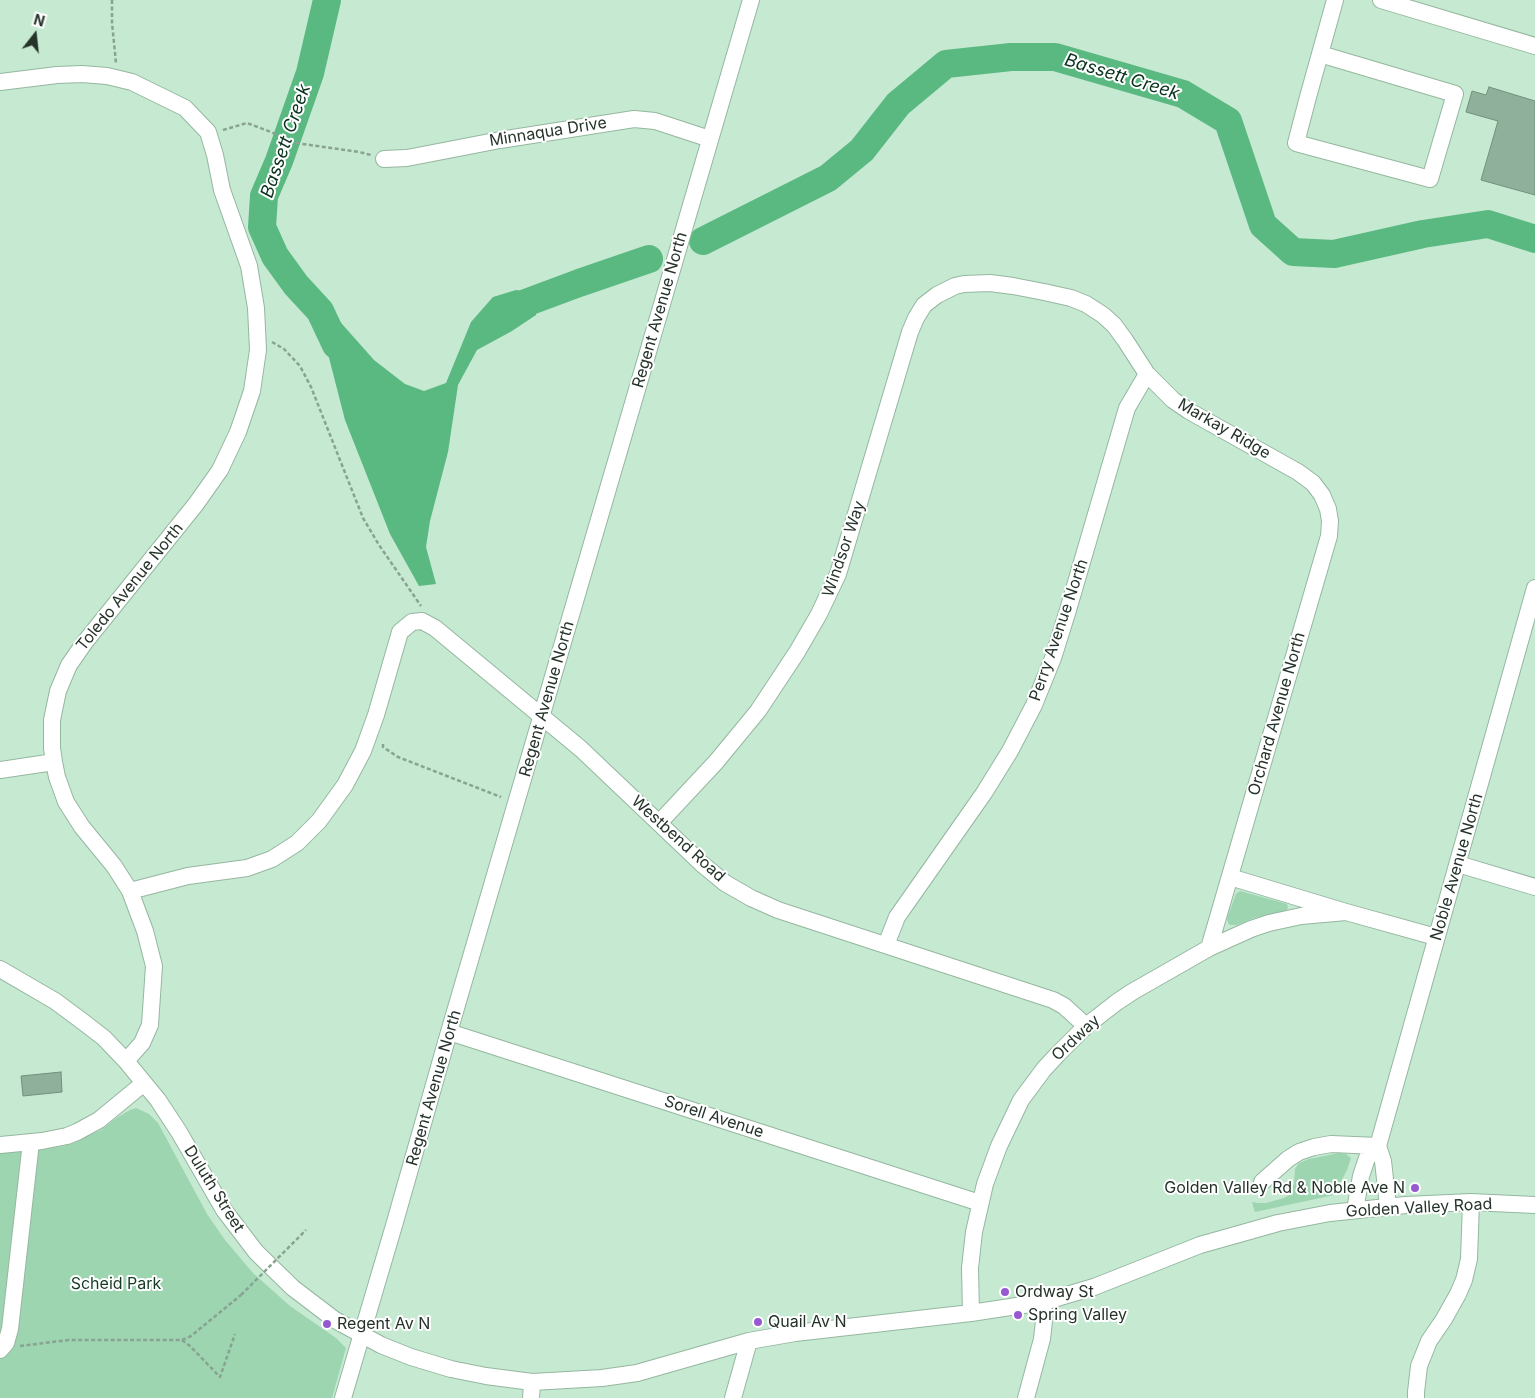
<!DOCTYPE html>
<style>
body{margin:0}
#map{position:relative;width:1535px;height:1398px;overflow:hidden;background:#c6e9d2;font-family:Inter,sans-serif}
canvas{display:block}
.north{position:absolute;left:10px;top:10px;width:50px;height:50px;-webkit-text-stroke:4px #fff;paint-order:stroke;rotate:16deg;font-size:14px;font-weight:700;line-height:20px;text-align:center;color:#25332a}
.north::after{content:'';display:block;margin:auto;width:18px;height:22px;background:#25332a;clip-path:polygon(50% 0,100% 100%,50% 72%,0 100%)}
</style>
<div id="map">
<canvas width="1535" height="1398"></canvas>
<div class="north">N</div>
</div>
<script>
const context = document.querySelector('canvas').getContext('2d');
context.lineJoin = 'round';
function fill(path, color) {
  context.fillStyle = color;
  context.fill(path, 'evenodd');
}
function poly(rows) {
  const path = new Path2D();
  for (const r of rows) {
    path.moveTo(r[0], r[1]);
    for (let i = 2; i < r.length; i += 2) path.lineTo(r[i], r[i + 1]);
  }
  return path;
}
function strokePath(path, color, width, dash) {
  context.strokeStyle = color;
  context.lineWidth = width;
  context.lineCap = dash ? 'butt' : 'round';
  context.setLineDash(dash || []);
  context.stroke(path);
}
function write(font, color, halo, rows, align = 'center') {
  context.font = font + ' Inter,sans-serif';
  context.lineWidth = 4;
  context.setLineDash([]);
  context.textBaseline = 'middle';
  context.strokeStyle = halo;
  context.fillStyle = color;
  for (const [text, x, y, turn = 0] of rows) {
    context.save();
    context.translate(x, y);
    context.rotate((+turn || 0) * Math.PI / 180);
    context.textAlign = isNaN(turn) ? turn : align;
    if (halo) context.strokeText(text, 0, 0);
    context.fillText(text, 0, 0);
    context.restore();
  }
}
const green = poly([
 [1240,891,1287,904,1288,908,1286,911,1254,918,1237,925,1230,925,1228,923,1227,918,1236,894],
 [136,1108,149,1114,158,1123,207,1214,225,1240,253,1273,290,1306,336,1338,346,1348,332,1398,0,1398,0,1153,64,1146,101,1130,118,1117,130,1110],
 [1339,1153,1346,1154,1351,1158,1347,1170,1334,1195,1255,1212,1252,1202,1258,1203,1266,1203,1284,1198,1289,1195,1294,1184,1295,1169,1299,1163,1309,1159]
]);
const water = poly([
 [516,290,540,294,536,315,512,331,477,350,458,385,448,452,430,521,426,547,436,584,419,586,390,534,345,420,326,346,316,314,327,307,374,360,405,384,424,391,446,383,471,322,493,297]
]);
const river = poly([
 [327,0,310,73,279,161,264,196,262,227,275,256,296,285,320,311,336,345],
 [703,241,828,178,862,150,898,104,946,64,1011,57,1055,57,1183,94,1228,121,1263,225,1293,252,1334,254,1423,234,1488,224,1535,239],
 [507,315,520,305,579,283,649,259]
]);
const building = poly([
 [1489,87,1535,101,1535,195,1481,180,1498,121,1466,112,1472,91,1486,95,1489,87],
 [61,1072,62,1092,23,1096,21,1076,61,1072]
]);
const path = poly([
 [112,0,112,23,116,63],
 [223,130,247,123,271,132,296,143,359,152,371,155],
 [272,342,284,349,300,366,311,387,363,518,379,545,421,606],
 [383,744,383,747,398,757,501,797],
 [182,1340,190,1346,220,1377,235,1334],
 [20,1346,69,1340,182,1340,191,1336,241,1295]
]);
const minor = poly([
 [1381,0,1535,46],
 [1320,54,1455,94,1430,179,1296,143,1308,97,1320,54,1335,0],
 [0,82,57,75,82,74,107,76,132,82,185,108,208,132,215,155,222,190,249,266,256,308,258,350,252,391,238,432,220,470,196,504,85,642,69,665,58,691,52,720,52,748,54,762,57,777,66,802,82,827,114,866,130,891,145,931,154,966,150,1025,142,1043,126,1061],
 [384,159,407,158,500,140,634,119,655,121,710,139],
 [0,770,54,762],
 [659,823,716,762,758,711,797,652,819,614,838,574,910,332,916,318,924,305,937,295,955,286,964,284,990,283,1013,286,1044,292,1071,298,1086,304,1103,315,1114,325,1125,340,1147,374,1173,400,1189,411,1298,472,1313,483,1322,495,1328,509,1330,521,1329,536,1209,948],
 [1458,864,1535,887],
 [1230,877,1346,912,1436,937],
 [130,891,188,876,247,868,272,859,297,843,319,821,345,785,363,751,376,715,400,632,412,622,422,621,435,628,581,749,702,864,725,883,751,898,778,910,1053,1000,1064,1006,1086,1026],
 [886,945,897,917,984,793,1010,751,1034,705,1053,658,1068,610,1127,408,1147,374],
 [0,969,55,1001,82,1021,104,1038,126,1061,158,1100,179,1132,224,1210,256,1252,293,1288,335,1320,381,1345,411,1357,451,1369,486,1376,532,1382,602,1378,637,1373,749,1341,795,1333,971,1313,1043,1302,1094,1287,1200,1245,1278,1223,1330,1213,1406,1205,1471,1202,1535,1205],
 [449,1032,980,1203],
 [0,1145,42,1141,67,1136,77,1132,99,1120,144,1083],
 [1378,1146,1383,1161,1388,1206],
 [1262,1182,1288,1159,1299,1152,1314,1147,1331,1144,1378,1146],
 [1355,1210,1361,1176,1367,1158,1378,1146,1535,588],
 [971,1313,970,1268,974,1232,985,1184,999,1146,1021,1100,1044,1069,1058,1054,1086,1026,1117,1002,1132,992,1209,948,1251,929,1269,923,1301,916,1346,912],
 [0,1350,6,1343,10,1329,31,1142],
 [343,1398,395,1222,449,1032,751,0],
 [531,1398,532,1382],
 [733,1398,749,1341],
 [1026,1398,1042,1339,1044,1321,1043,1302],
 [1416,1398,1416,1392,1419,1366,1429,1341,1444,1319,1458,1294,1464,1280,1469,1259,1471,1202]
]);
const pathBridge = poly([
 [241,1295,306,1230]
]);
const markers = [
 [1415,1188,5,"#9759d0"],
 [1005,1292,5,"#9759d0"],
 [1018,1315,5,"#9759d0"],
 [758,1322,5,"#9759d0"],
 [327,1324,5,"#9759d0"]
];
const streetNames = [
 ["Minnaqua Drive",548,132,-9],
 ["Regent Avenue North",660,310,-74],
 ["Markay Ridge",1224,429,30],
 ["Windsor Way",844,549,-71],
 ["Toledo Avenue North",130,587,-51],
 ["Perry Avenue North",1059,630,-71],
 ["Regent Avenue North",547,699,-74],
 ["Orchard Avenue North",1277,714,-74],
 ["Westbend Road",678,839,42],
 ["Noble Avenue North",1457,867,-74],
 ["Ordway",1076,1038,-43],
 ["Regent Avenue North",434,1088,-74],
 ["Sorell Avenue",714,1117,18],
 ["Duluth Street",214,1189,58],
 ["Golden Valley Road",1419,1208,-3]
];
const poiNames = [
 ["Golden Valley Rd & Noble Ave N",1405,1188,"right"],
 ["Ordway St",1015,1292],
 ["Spring Valley",1028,1315],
 ["Quail Av N",768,1322],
 ["Regent Av N",337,1324]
];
const parkNames = [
 ["Scheid Park",116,1284]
];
const waterNames = [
 ["Bassett Creek",1122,77,17],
 ["Bassett Creek",286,141,-71]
];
fill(green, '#9cd5b0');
fill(water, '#5ab881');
strokePath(river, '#5ab881', 28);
fill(building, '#8fb09a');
strokePath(building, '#71917c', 1);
strokePath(minor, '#95b7a0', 18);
strokePath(path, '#88a392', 2.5, [4, 2.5]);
strokePath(minor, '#fff', 16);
strokePath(pathBridge, '#88a392', 2.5, [4, 2.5]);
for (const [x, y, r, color] of markers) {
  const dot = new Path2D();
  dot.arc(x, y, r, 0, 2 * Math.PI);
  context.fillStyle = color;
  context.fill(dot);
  strokePath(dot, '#fff', 2);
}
write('16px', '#25332a', '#fff', streetNames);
write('16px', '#25332a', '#fff', poiNames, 'left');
write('16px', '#133b24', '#fff', parkNames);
write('italic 18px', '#08321c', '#fff', waterNames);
</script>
